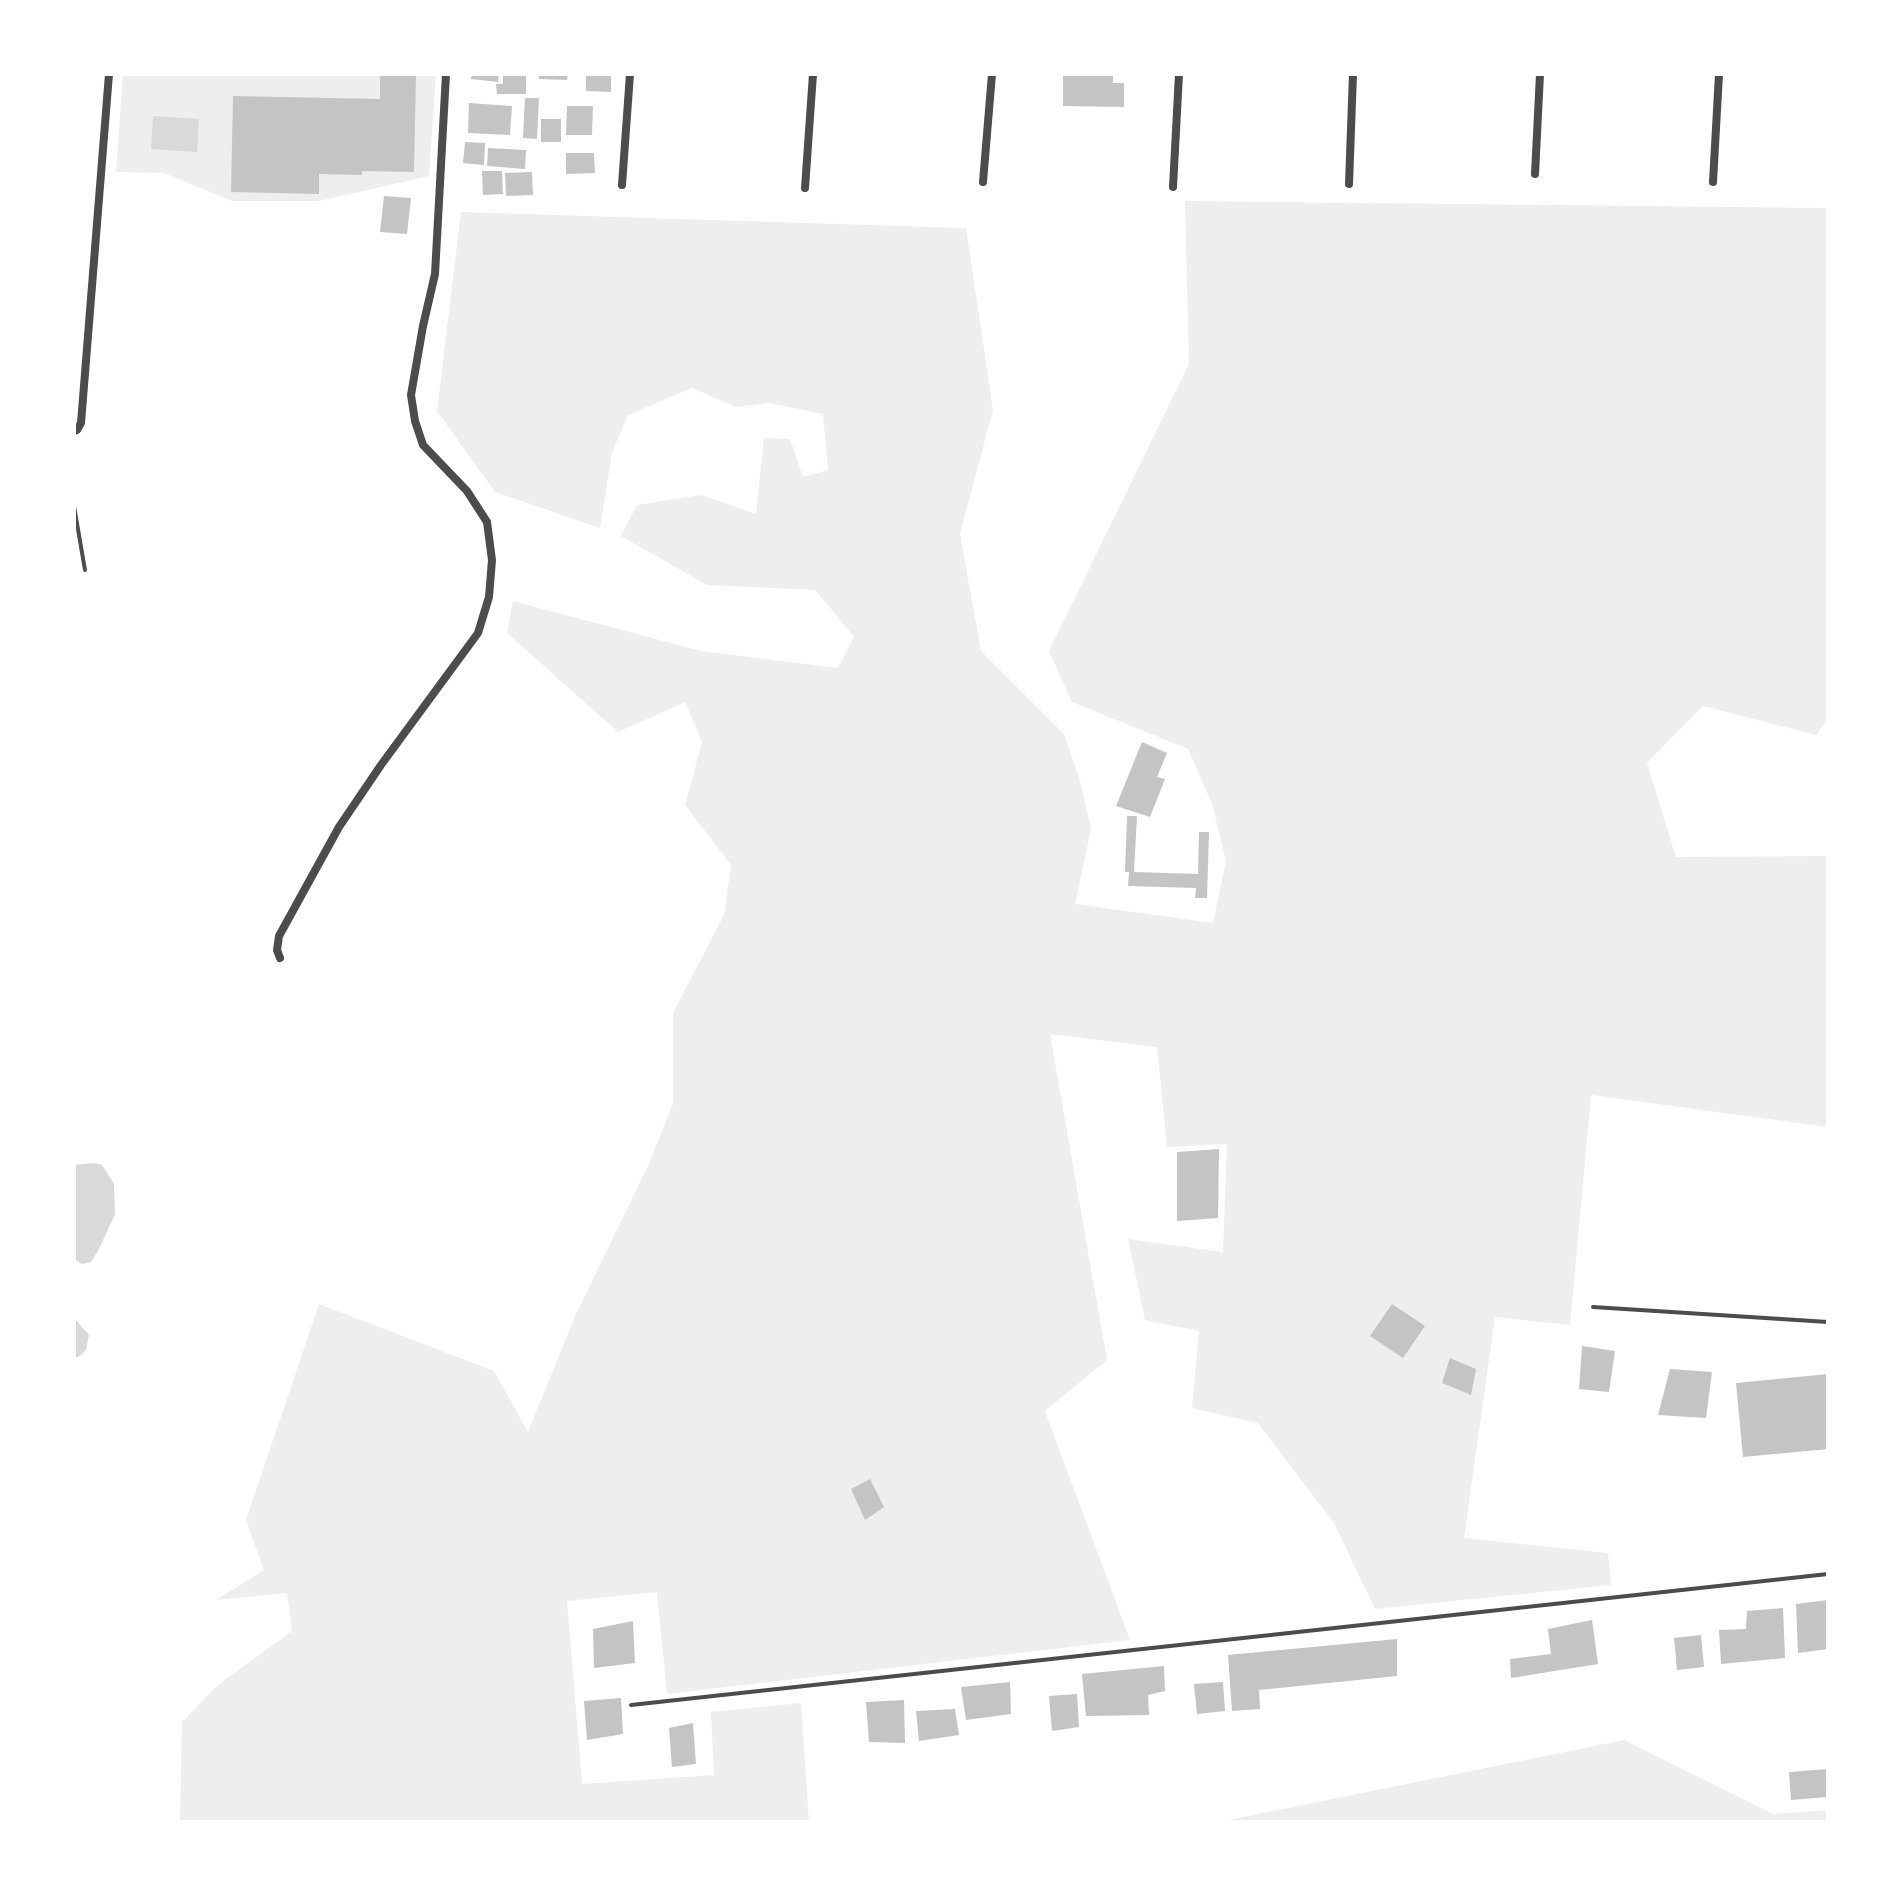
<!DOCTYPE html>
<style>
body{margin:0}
#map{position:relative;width:1902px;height:1896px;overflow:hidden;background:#fff;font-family:"Roboto Condensed",sans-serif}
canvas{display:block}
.frame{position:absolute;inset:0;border:76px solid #fff;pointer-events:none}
</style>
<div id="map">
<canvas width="1902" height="1896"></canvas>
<div class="frame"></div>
</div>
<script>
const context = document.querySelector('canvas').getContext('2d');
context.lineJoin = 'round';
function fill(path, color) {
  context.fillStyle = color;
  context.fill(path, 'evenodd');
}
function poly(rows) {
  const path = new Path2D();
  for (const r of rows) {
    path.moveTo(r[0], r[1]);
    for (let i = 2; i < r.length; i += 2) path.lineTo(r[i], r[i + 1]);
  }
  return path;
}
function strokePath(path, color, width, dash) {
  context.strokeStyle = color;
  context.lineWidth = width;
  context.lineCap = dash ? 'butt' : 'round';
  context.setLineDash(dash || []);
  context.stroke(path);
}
const green = poly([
 [123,74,436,74,429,176,319,201,232,201,164,173,116,172],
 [1185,201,1828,208,1828,718,1816,735,1703,706,1647,763,1676,857,1828,856,1828,1127,1591,1095,1570,1325,1495,1317,1464,1538,1608,1553,1611,1585,1375,1609,1334,1523,1258,1423,1192,1408,1199,1331,1145,1320,1128,1239,1223,1252,1227,1144,1167,1147,1157,1047,1050,1034,1107,1360,1045,1411,1130,1640,667,1694,657,1592,567,1601,582,1784,714,1775,711,1712,801,1703,809,1822,180,1822,182,1722,218,1685,292,1631,287,1593,216,1600,264,1570,246,1520,319,1304,494,1371,528,1432,575,1316,648,1166,673,1104,673,1013,724,915,731,865,685,805,702,742,685,702,618,732,507,633,513,601,701,651,838,668,854,637,815,590,707,585,621,536,637,505,701,495,756,514,764,438,790,439,803,477,828,470,823,414,769,403,736,407,692,388,628,415,612,453,600,528,495,492,437,411,461,212,966,228,993,410,960,534,981,651,1064,734,1080,781,1091,829,1075,904,1213,923,1226,861,1212,804,1188,749,1072,702,1049,651,1189,364],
 [1624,1740,1773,1814,1828,1810,1828,1822,1219,1822]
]);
const water = poly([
 [153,116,199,119,197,152,151,149],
 [94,1163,102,1165,114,1184,115,1214,99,1249,91,1262,82,1264,74,1259,74,1165],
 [74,1318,89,1335,86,1350,81,1355,74,1359]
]);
const building = poly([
 [380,74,416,75,414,172,362,171,362,175,319,174,319,194,231,192,233,96,380,99],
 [472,74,499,74,498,82,471,79],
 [503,74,526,74,526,94,497,94,496,84,503,84],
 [539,74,568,74,567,80,539,79],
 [586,74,611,74,611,92,586,91],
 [1063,74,1113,74,1113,83,1124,83,1124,107,1063,106],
 [525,98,539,98,537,139,523,138],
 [469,103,512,106,510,135,468,133],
 [567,106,593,106,592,135,566,135],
 [541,119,561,119,561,142,541,142],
 [465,142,485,143,484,165,463,163],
 [488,148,526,150,525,169,487,166],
 [566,153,594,153,595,173,566,174],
 [482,171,502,171,503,194,483,195],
 [532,172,533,195,506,196,505,173],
 [384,196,411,198,407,234,380,232],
 [1142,742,1167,753,1157,777,1165,779,1150,817,1116,806],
 [1127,816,1137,816,1134,872,1198,874,1199,832,1209,832,1207,898,1195,898,1196,888,1128,886,1129,872,1125,872],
 [1219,1149,1218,1218,1177,1221,1177,1152],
 [1392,1304,1425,1326,1403,1358,1370,1336],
 [1582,1346,1615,1351,1609,1392,1579,1389],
 [1450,1358,1476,1369,1471,1395,1442,1383],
 [1670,1369,1712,1372,1706,1418,1658,1415],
 [1828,1374,1828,1449,1743,1457,1736,1383],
 [870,1479,884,1507,865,1520,851,1489],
 [1828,1600,1828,1649,1798,1653,1796,1604],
 [1783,1608,1785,1658,1721,1664,1719,1630,1746,1629,1747,1611],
 [1592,1620,1598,1664,1511,1678,1510,1659,1551,1654,1548,1629],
 [633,1621,635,1663,594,1668,593,1629],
 [1701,1635,1704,1667,1677,1670,1674,1638],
 [1397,1639,1397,1676,1259,1690,1260,1709,1232,1711,1228,1655],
 [1164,1666,1165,1691,1148,1695,1149,1715,1086,1716,1082,1674],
 [1010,1682,1011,1714,966,1720,961,1687],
 [1223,1682,1225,1711,1197,1714,1194,1684],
 [1077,1694,1079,1727,1052,1731,1049,1696],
 [621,1698,623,1734,587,1740,584,1701],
 [904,1700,905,1743,869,1742,866,1702],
 [955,1709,959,1735,919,1741,916,1711],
 [693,1723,696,1764,672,1767,669,1728],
 [1828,1769,1828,1797,1791,1800,1789,1772]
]);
const service = poly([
 [74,506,85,570],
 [1593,1307,1828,1322],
 [631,1705,1828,1574]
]);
const minor = poly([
 [1535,174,1540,74],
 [983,182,992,74],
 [1713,182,1719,74],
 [1349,184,1353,74],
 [622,185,630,74],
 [1173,187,1179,74],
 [805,188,813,74],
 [74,431,77,430,81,423,109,74],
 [280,958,277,950,279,936,339,827,381,765,478,633,489,597,492,560,487,522,467,491,423,445,415,421,411,395,423,326,435,274,446,74]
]);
fill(green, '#eee');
fill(water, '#d9d9d9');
fill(building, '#c4c4c4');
strokePath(service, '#4c4c4c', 4);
strokePath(minor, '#4c4c4c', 8);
</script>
